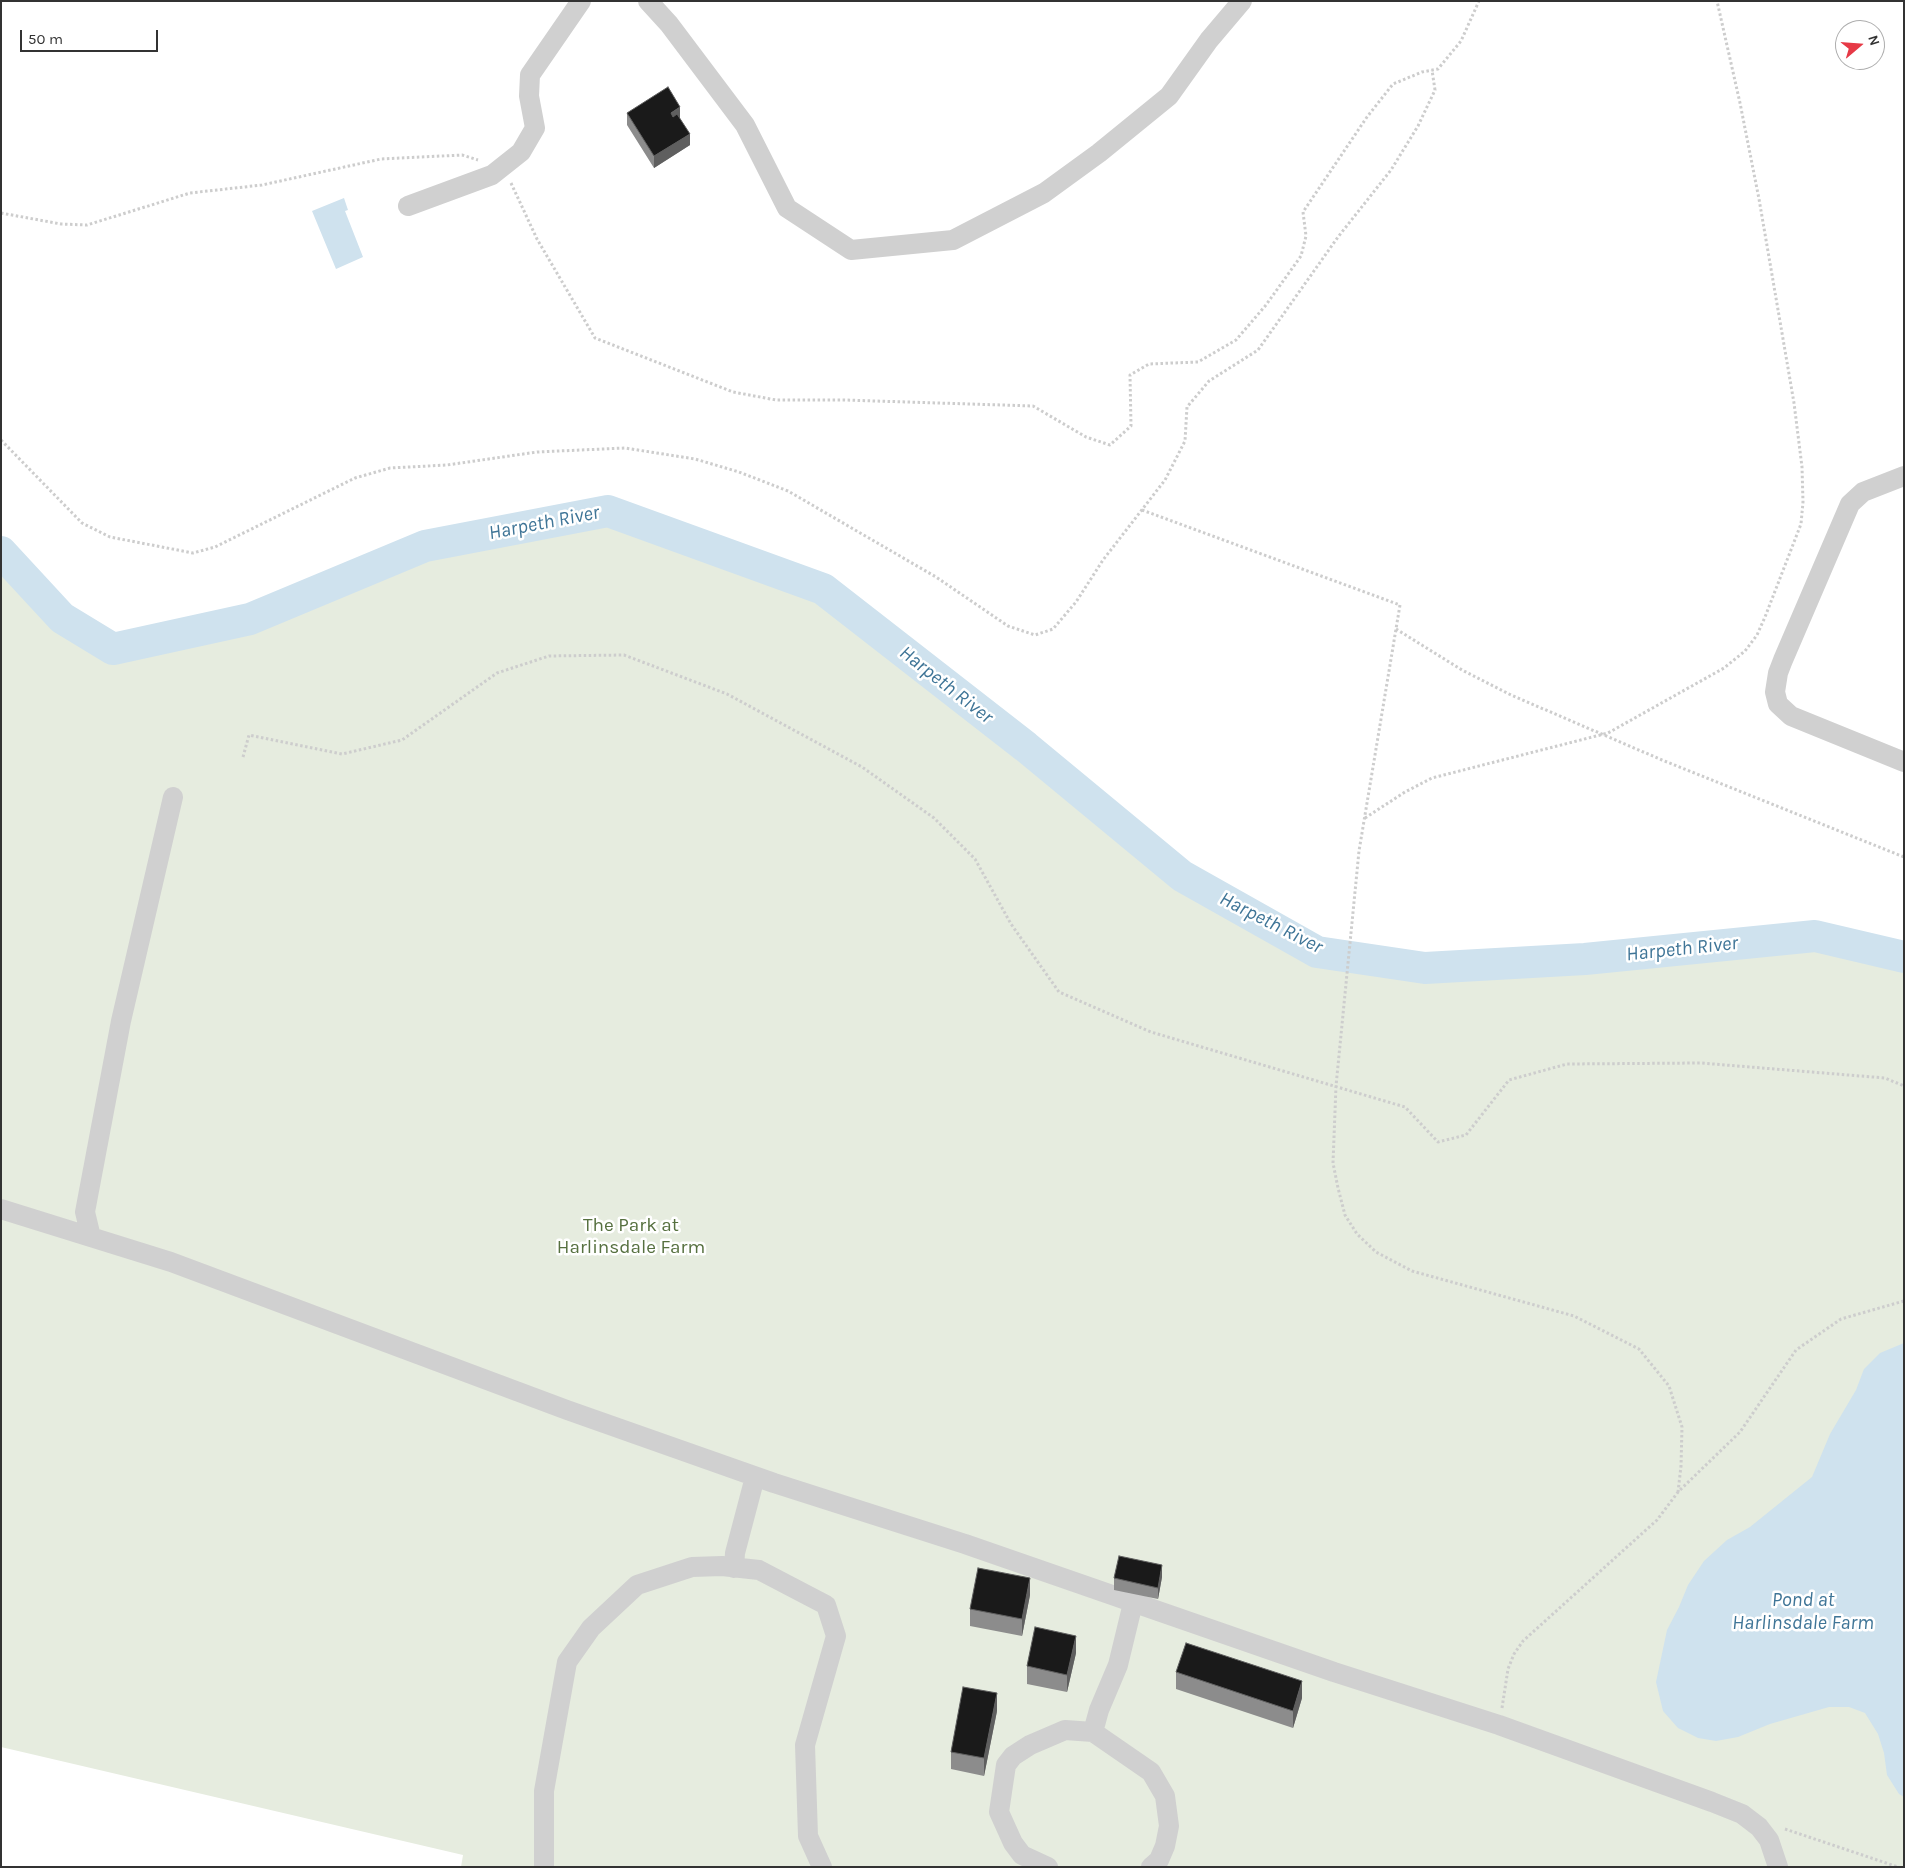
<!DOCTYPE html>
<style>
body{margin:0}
#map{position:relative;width:1905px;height:1868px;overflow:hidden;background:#fff;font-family:Karla,sans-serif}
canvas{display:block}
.frame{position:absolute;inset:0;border:2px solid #333;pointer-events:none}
.north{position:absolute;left:1835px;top:20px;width:50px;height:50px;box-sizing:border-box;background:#fff;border:1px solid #adadad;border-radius:50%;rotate:72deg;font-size:14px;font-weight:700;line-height:20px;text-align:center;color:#333}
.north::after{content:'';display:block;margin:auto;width:18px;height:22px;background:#e63946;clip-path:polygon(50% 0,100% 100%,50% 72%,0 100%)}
.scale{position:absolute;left:20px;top:30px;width:138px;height:22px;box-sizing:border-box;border:2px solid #333;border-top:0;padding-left:6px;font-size:15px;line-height:18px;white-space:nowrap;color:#333;-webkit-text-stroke:4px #fff;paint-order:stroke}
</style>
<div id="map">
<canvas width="1905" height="1868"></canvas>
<div class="frame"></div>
<div class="north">N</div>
<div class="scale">50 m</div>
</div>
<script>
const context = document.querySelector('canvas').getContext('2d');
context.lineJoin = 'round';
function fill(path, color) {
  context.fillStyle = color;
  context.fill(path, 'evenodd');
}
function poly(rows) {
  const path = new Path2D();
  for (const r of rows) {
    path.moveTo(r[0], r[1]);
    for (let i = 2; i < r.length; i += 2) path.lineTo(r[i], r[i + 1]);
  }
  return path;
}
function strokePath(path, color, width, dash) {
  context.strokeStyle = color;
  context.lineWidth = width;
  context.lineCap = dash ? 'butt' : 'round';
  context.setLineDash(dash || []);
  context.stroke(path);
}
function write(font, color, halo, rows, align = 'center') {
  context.font = font + ' Karla,sans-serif';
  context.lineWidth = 5;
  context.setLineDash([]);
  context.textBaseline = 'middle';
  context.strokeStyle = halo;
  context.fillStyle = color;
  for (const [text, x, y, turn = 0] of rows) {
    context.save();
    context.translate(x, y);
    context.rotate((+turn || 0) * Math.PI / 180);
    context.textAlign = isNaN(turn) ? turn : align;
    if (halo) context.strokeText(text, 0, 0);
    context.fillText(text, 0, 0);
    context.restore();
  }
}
const green = poly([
 [608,511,823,589,1026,747,1182,876,1317,952,1425,968,1585,959,1815,936,1904,957,1904,1867,461,1867,463,1855,1,1747,1,552,62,618,113,649,250,619,425,546]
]);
const water = poly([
 [344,198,348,210,345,211,363,257,336,269,312,211],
 [1904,1343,1904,1797,1899,1794,1887,1775,1884,1753,1878,1734,1865,1713,1849,1707,1829,1707,1770,1724,1738,1737,1716,1741,1698,1738,1678,1728,1663,1711,1656,1682,1667,1630,1679,1607,1688,1585,1704,1561,1727,1540,1750,1527,1812,1477,1830,1434,1856,1390,1864,1369,1880,1353]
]);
const river = poly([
 [1,552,62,618,113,649,250,619,425,546,608,511,823,589,1026,747,1182,876,1317,952,1425,968,1585,959,1815,936,1904,957]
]);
const path = poly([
 [511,183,537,239,595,338,733,392,776,400,844,400,1033,406,1086,437,1110,445,1131,426,1130,375,1149,364,1198,362,1236,340,1266,305,1301,256,1306,236,1303,212,1367,117,1393,84,1422,72,1438,69,1461,41,1479,1],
 [1,213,61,224,87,225,190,193,262,185,381,159,462,155,478,160],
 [1,440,82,523,110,537,193,553,215,547,355,478,390,468,447,465,537,452,625,448,695,459,739,472,788,491,936,577,1008,626,1035,635,1053,629,1076,602,1103,560,1165,480,1185,441,1187,407,1209,381,1258,350,1338,237,1391,170,1418,126,1435,90,1432,70],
 [1142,510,1400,605,1359,851,1336,1086,1333,1163,1338,1188,1345,1215,1357,1234,1376,1252,1412,1271,1574,1316,1639,1349,1669,1386,1682,1427,1681,1466,1678,1492],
 [1396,629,1462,670,1511,695,1662,760,1904,857],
 [243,757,249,735,342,754,402,740,497,673,549,656,624,655,727,694,862,767,934,818,975,859,1011,924,1059,992,1151,1032,1405,1107,1438,1142,1466,1135,1509,1080,1567,1064,1701,1063,1885,1078,1904,1086],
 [1365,818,1405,792,1432,778,1608,733,1724,668,1745,651,1757,635,1765,617,1801,524,1803,502,1802,467,1794,403,1759,199,1740,103,1717,1],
 [1502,1708,1508,1669,1514,1654,1523,1641,1657,1520,1678,1492,1740,1432,1796,1350,1841,1319,1904,1301],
 [1785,1829,1898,1867]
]);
const minor = poly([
 [648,1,669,24,745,125,787,208,851,250,953,240,1044,193,1099,153,1169,96,1209,40,1242,1],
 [408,206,492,175,521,152,535,128,529,96,530,75,581,1],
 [1904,476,1863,492,1850,504,1783,660,1778,673,1775,692,1778,704,1791,716,1904,762],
 [1,1209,171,1262,567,1410,774,1483,965,1544,1334,1672,1499,1725,1712,1802,1742,1814,1759,1827,1769,1840,1778,1867],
 [91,1237,85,1212,121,1021,173,797],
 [734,1568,735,1553,755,1477],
 [1093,1732,1099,1710,1118,1665,1133,1603],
 [544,1867,544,1791,567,1662,591,1628,637,1585,692,1567,722,1566,759,1570,826,1605,836,1636,805,1745,808,1836,822,1867],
 [1048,1867,1022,1855,1013,1843,999,1812,1006,1765,1013,1756,1030,1745,1065,1730,1093,1732,1151,1772,1165,1796,1169,1826,1165,1846,1159,1860,1151,1867]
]);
const wall = poly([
 [627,113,680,118,680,119,690,145,654,168,627,125],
 [1162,1577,1158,1599,1114,1590,1114,1578],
 [1030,1595,1022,1636,970,1626,970,1609],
 [1076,1653,1067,1692,1027,1684,1027,1666],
 [1176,1672,1302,1698,1293,1728,1176,1689],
 [997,1711,984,1776,951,1769,951,1752]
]);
const shadedWall = poly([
 [680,107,680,118,671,125,671,113],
 [690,134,690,145,654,168,654,156],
 [1162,1565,1162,1577,1158,1599,1158,1588],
 [1030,1578,1030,1595,1022,1636,1022,1619],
 [1076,1636,1076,1653,1067,1692,1067,1675],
 [1302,1681,1302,1698,1293,1728,1293,1711],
 [997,1693,997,1711,984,1776,984,1758]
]);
const building = poly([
 [668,87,680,107,671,113,673,117,677,114,690,134,654,156,627,113,668,87],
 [1119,1556,1162,1565,1158,1588,1114,1578,1119,1556],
 [978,1568,1030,1578,1022,1619,970,1609,978,1568],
 [1035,1627,1076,1636,1067,1675,1027,1666,1035,1627],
 [1186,1643,1302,1681,1293,1711,1176,1672,1186,1643],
 [963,1687,997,1693,984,1758,951,1752,963,1687]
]);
const parkNames = [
 ["The Park at",631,1226],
 ["Harlinsdale Farm",631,1248]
];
const waterNames = [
 ["Harpeth River",544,523,-11],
 ["Harpeth River",946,685,38],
 ["Harpeth River",1271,923,27],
 ["Harpeth River",1682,949,-6],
 ["Pond at",1803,1600],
 ["Harlinsdale Farm",1803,1623]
];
fill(green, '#e6ecdf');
fill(water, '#cfe2ee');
strokePath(river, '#cfe2ee', 32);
strokePath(path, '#cdcdcd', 3, [2.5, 2.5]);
strokePath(minor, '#d0d0d0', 20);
fill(wall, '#8c8c8c');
fill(shadedWall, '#5f5f5f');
fill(building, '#1a1a1a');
strokePath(building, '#5f5f5f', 1);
write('19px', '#56703f', '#fff', parkNames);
write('italic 20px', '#3f7597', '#fff', waterNames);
</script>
